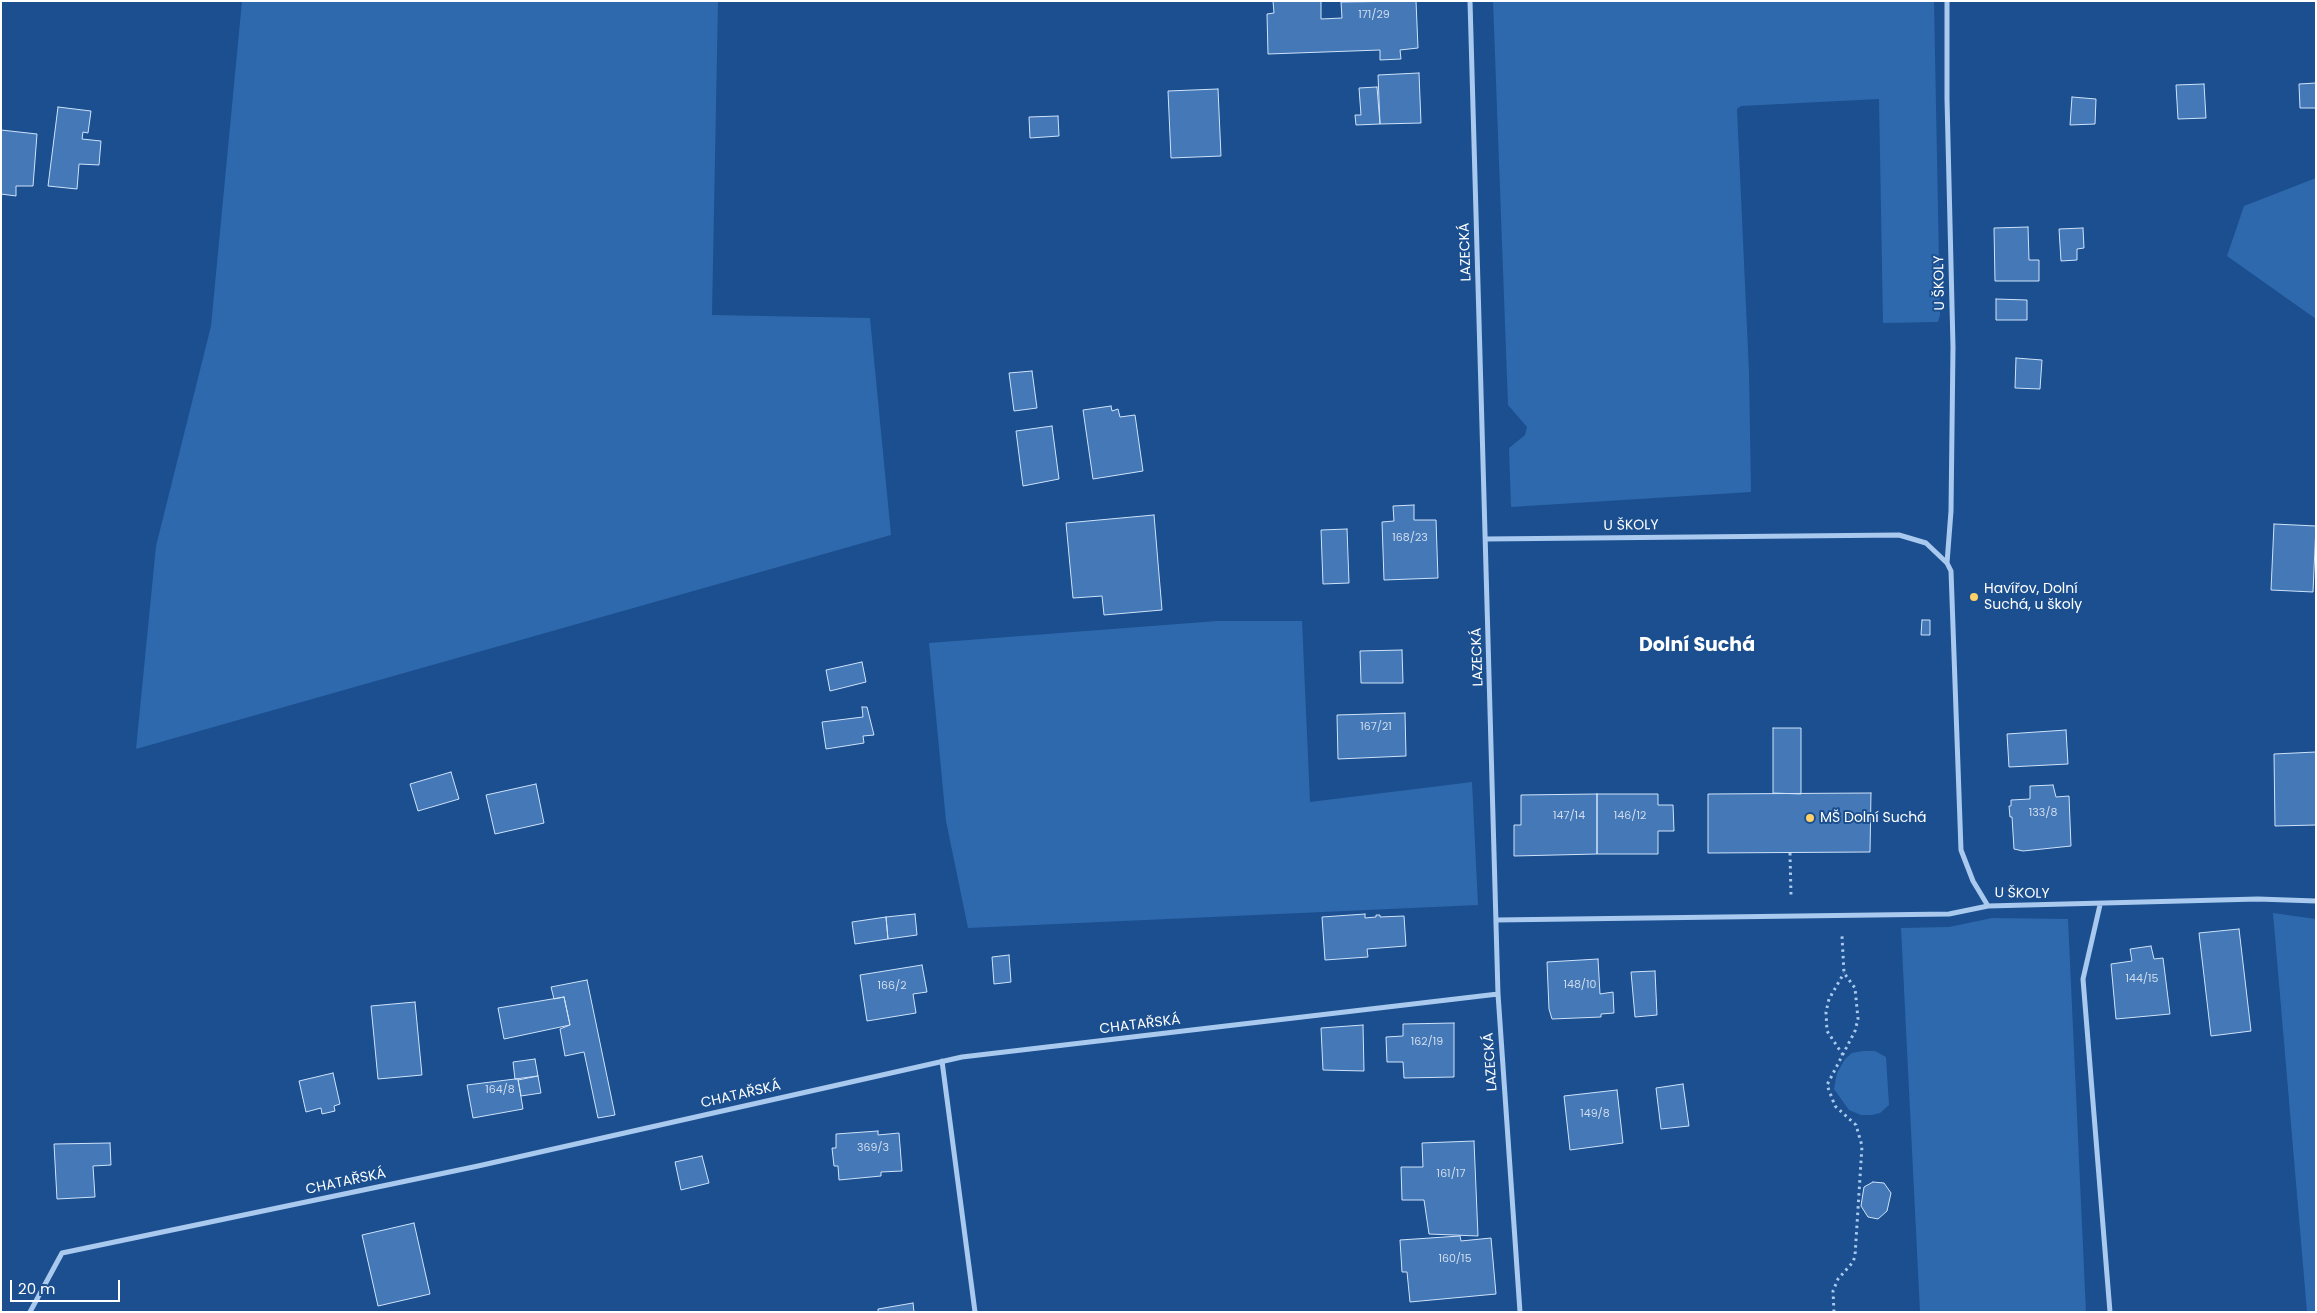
<!DOCTYPE html>
<meta charset="utf-8">
<style>
body{margin:0}
#map{position:relative;width:2317px;height:1313px;overflow:hidden;background:#1b4f8f;font-family:Poppins,sans-serif}
canvas{display:block}
.frame{position:absolute;inset:0;border:2px solid #fff;pointer-events:none}
.scale{position:absolute;left:10px;top:1280px;width:110px;height:22px;box-sizing:border-box;border:2px solid #fff;border-top:0;padding-left:6px;font-size:15px;line-height:18px;white-space:nowrap;color:#fff;-webkit-text-stroke:4px #1b4f8f;paint-order:stroke}
</style>
<div id="map">
<canvas width="2317" height="1313"></canvas>
<div class="frame"></div>
<div class="scale">20 m</div>
</div>
<script>
const context = document.querySelector('canvas').getContext('2d');
context.lineJoin = 'round';
function fill(path, color) {
  context.fillStyle = color;
  context.fill(path, 'evenodd');
}
function poly(rows) {
  const path = new Path2D();
  for (const r of rows) {
    path.moveTo(r[0], r[1]);
    for (let i = 2; i < r.length; i += 2) path.lineTo(r[i], r[i + 1]);
  }
  return path;
}
function strokePath(path, color, width, dash) {
  context.strokeStyle = color;
  context.lineWidth = width;
  context.lineCap = dash ? 'butt' : 'round';
  context.setLineDash(dash || []);
  context.stroke(path);
}
function write(font, color, halo, rows, align = 'center') {
  context.font = font + ' Poppins,sans-serif';
  context.lineWidth = 4;
  context.setLineDash([]);
  context.textBaseline = 'middle';
  context.strokeStyle = halo;
  context.fillStyle = color;
  for (const [text, x, y, turn = 0] of rows) {
    context.save();
    context.translate(x, y);
    context.rotate((+turn || 0) * Math.PI / 180);
    context.textAlign = isNaN(turn) ? turn : align;
    if (halo) context.strokeText(text, 0, 0);
    context.fillText(text, 0, 0);
    context.restore();
  }
}
const green = poly([
 [242,1,718,1,712,315,870,318,891,535,136,749,156,546,211,326],
 [1493,1,1934,1,1940,315,1938,322,1883,323,1879,99,1741,106,1737,109,1749,372,1751,492,1511,507,1509,448,1525,435,1527,427,1508,405],
 [2316,178,2316,319,2227,256,2244,206],
 [1217,621,1302,621,1310,802,1472,782,1478,905,968,928,946,821,929,643],
 [2273,913,2316,919,2316,1312,2307,1312],
 [1992,918,2068,919,2086,1312,1920,1312,1901,928,1949,927],
 [1863,1051,1875,1051,1886,1057,1889,1105,1880,1113,1872,1115,1861,1115,1849,1110,1834,1089,1837,1073,1845,1059,1852,1053]
]);
const building = poly([
 [1273,1,1321,1,1321,19,1342,18,1341,2,1416,1,1418,48,1400,50,1401,59,1380,60,1380,50,1268,54,1267,14,1274,13,1273,1],
 [1419,73,1421,123,1380,124,1378,75,1419,73],
 [2316,83,2316,108,2300,108,2299,84,2316,83],
 [2204,84,2206,118,2178,119,2176,85,2204,84],
 [1377,87,1380,124,1356,125,1355,115,1361,115,1359,88,1377,87],
 [1218,89,1221,156,1171,158,1168,91,1218,89],
 [2072,97,2096,99,2095,124,2070,125,2072,97],
 [58,107,91,111,88,133,83,132,82,139,101,141,99,165,79,164,77,189,48,186,58,107],
 [1058,116,1059,136,1030,138,1029,117,1058,116],
 [1,130,37,134,33,186,16,186,16,196,1,194,1,130],
 [2028,227,2029,260,2039,260,2039,281,1995,281,1994,228,2028,227],
 [2083,228,2084,248,2077,249,2077,260,2061,261,2059,229,2083,228],
 [1996,299,2027,300,2027,320,1996,320,1996,299],
 [2016,358,2042,360,2040,389,2015,388,2016,358],
 [1032,371,1037,408,1014,411,1009,373,1032,371],
 [1111,406,1112,411,1118,409,1120,417,1135,415,1143,471,1093,479,1083,410,1111,406],
 [1052,426,1059,479,1023,486,1016,431,1052,426],
 [1414,505,1414,520,1436,520,1438,578,1384,580,1382,522,1394,521,1393,506,1414,505],
 [1154,515,1162,610,1104,615,1102,596,1073,598,1066,523,1154,515],
 [2274,524,2316,526,2313,592,2271,590,2274,524],
 [1347,529,1349,583,1323,584,1321,530,1347,529],
 [1922,620,1930,620,1930,635,1921,635,1922,620],
 [1402,650,1403,683,1361,683,1360,651,1402,650],
 [862,662,866,682,830,691,826,670,862,662],
 [862,707,867,707,874,735,863,736,864,743,826,749,822,722,863,717,862,707],
 [1405,713,1406,756,1338,759,1337,715,1405,713],
 [1773,728,1801,728,1801,794,1773,793,1773,728],
 [2066,730,2068,764,2009,767,2007,734,2066,730],
 [2316,752,2316,825,2275,826,2274,754,2316,752],
 [451,772,459,799,418,811,410,784,451,772],
 [536,784,544,823,495,834,486,795,536,784],
 [2053,785,2056,797,2069,796,2071,846,2023,851,2014,849,2012,817,2010,817,2009,806,2011,806,2011,800,2030,799,2030,786,2053,785],
 [1871,793,1870,852,1708,853,1708,794,1871,793],
 [1597,794,1597,854,1514,856,1514,825,1521,825,1521,795,1597,794],
 [1597,794,1658,794,1658,805,1673,805,1674,831,1658,831,1658,854,1597,854,1597,794],
 [915,914,917,935,888,939,886,917,915,914],
 [1365,914,1365,918,1376,917,1376,915,1380,915,1380,917,1404,916,1406,946,1367,949,1368,957,1325,960,1322,917,1365,914],
 [886,917,888,939,855,944,852,922,886,917],
 [2239,929,2251,1031,2211,1036,2199,933,2239,929],
 [2151,946,2154,959,2163,958,2170,1014,2116,1019,2111,964,2132,961,2130,949,2151,946],
 [1009,955,1011,982,994,984,992,957,1009,955],
 [1598,959,1600,994,1613,992,1614,1013,1601,1014,1601,1017,1552,1019,1549,1009,1547,962,1598,959],
 [922,965,927,992,913,994,916,1013,867,1021,860,975,922,965],
 [1655,971,1657,1015,1635,1017,1631,972,1655,971],
 [587,980,615,1115,598,1118,584,1052,565,1056,560,1029,570,1025,564,997,554,999,551,987,587,980],
 [564,997,570,1025,504,1039,498,1008,564,997],
 [415,1002,422,1075,378,1079,371,1006,415,1002],
 [1454,1023,1454,1077,1404,1078,1403,1062,1387,1062,1386,1037,1403,1036,1403,1024,1454,1023],
 [1363,1025,1364,1071,1323,1070,1321,1028,1363,1025],
 [535,1059,538,1076,515,1079,513,1062,535,1059],
 [333,1073,340,1104,334,1106,335,1111,322,1114,321,1108,306,1112,299,1081,333,1073],
 [538,1076,541,1093,521,1096,518,1080,538,1076],
 [515,1079,518,1079,523,1109,473,1118,467,1085,515,1079],
 [1683,1084,1689,1126,1661,1129,1656,1088,1683,1084],
 [1617,1090,1623,1143,1570,1150,1564,1096,1617,1090],
 [878,1131,878,1135,899,1133,902,1171,881,1172,881,1176,839,1180,838,1166,834,1166,832,1148,836,1148,836,1134,878,1131],
 [1474,1141,1478,1236,1429,1234,1424,1200,1402,1200,1401,1167,1423,1167,1422,1143,1474,1141],
 [110,1143,111,1165,93,1166,95,1197,57,1199,54,1144,110,1143],
 [702,1156,709,1183,681,1190,675,1162,702,1156],
 [1873,1182,1884,1183,1891,1193,1887,1211,1878,1219,1868,1217,1861,1206,1864,1187,1873,1182],
 [414,1223,430,1294,378,1306,362,1235,414,1223],
 [1460,1236,1461,1241,1491,1238,1496,1294,1410,1302,1407,1272,1402,1272,1400,1240,1460,1236],
 [913,1303,914,1312,878,1312,878,1309,913,1303]
]);
const path = poly([
 [1790,853,1791,896],
 [1843,1055,1827,1031,1826,1012,1829,999,1844,973],
 [1834,1312,1833,1291,1838,1279,1853,1262,1855,1256,1862,1146,1856,1125,1835,1106,1827,1085,1855,1031,1858,1019,1855,988,1844,973,1842,936]
]);
const street = poly([
 [1470,1,1498,994,1520,1312],
 [1486,539,1899,535,1926,543,1947,563,1951,571,1961,850,1973,881,1988,906,2258,899,2316,901],
 [1947,563,1951,511,1953,347,1947,99,1947,1],
 [2100,905,2083,979,2110,1312],
 [1496,920,1949,914,1988,906],
 [942,1061,975,1312],
 [30,1312,62,1253,478,1166,962,1057,1498,994]
]);
const markers = [
 [1974,597,5,"#ffd166"],
 [1810,818,5,"#ffd166"]
];
const numberNames = [
 ["171/29",1374,15],
 ["168/23",1410,538],
 ["167/21",1376,727],
 ["133/8",2043,813],
 ["147/14",1569,816],
 ["146/12",1630,816],
 ["144/15",2142,979],
 ["148/10",1580,985],
 ["166/2",892,986],
 ["162/19",1427,1042],
 ["164/8",500,1090],
 ["149/8",1595,1114],
 ["369/3",873,1148],
 ["161/17",1451,1174],
 ["160/15",1455,1259]
];
const streetNames = [
 ["LAZECKÁ",1466,252,-92],
 ["U ŠKOLY",1940,283,-91],
 ["U ŠKOLY",1631,526,-1],
 ["LAZECKÁ",1478,657,-92],
 ["U ŠKOLY",2022,894,1],
 ["CHATAŘSKÁ",1140,1025,-7],
 ["LAZECKÁ",1491,1062,-94],
 ["CHATAŘSKÁ",741,1095,-13],
 ["CHATAŘSKÁ",346,1182,-12]
];
const poiNames = [
 ["Havířov, Dolní",1984,589],
 ["Suchá, u školy",1984,605],
 ["MŠ Dolní Suchá",1820,818]
];
const districtNames = [
 ["Dolní Suchá",1697,646]
];
fill(green, '#2e69ad');
fill(building, '#4478b7');
strokePath(building, '#cfe3fa', 1);
strokePath(path, '#a9c9ee', 3, [2.5, 4]);
strokePath(street, '#a9c9ee', 5);
for (const [x, y, r, color] of markers) {
  const dot = new Path2D();
  dot.arc(x, y, r, 0, 2 * Math.PI);
  context.fillStyle = color;
  context.fill(dot);
  strokePath(dot, '#1b4f8f', 2);
}
write('11px', '#d0dded', null, numberNames);
write('14px', '#fff', '#1b4f8f', streetNames);
write('14px', '#fff', '#1b4f8f', poiNames, 'left');
write('bold 19px', '#fff', '#1b4f8f', districtNames);
</script>
